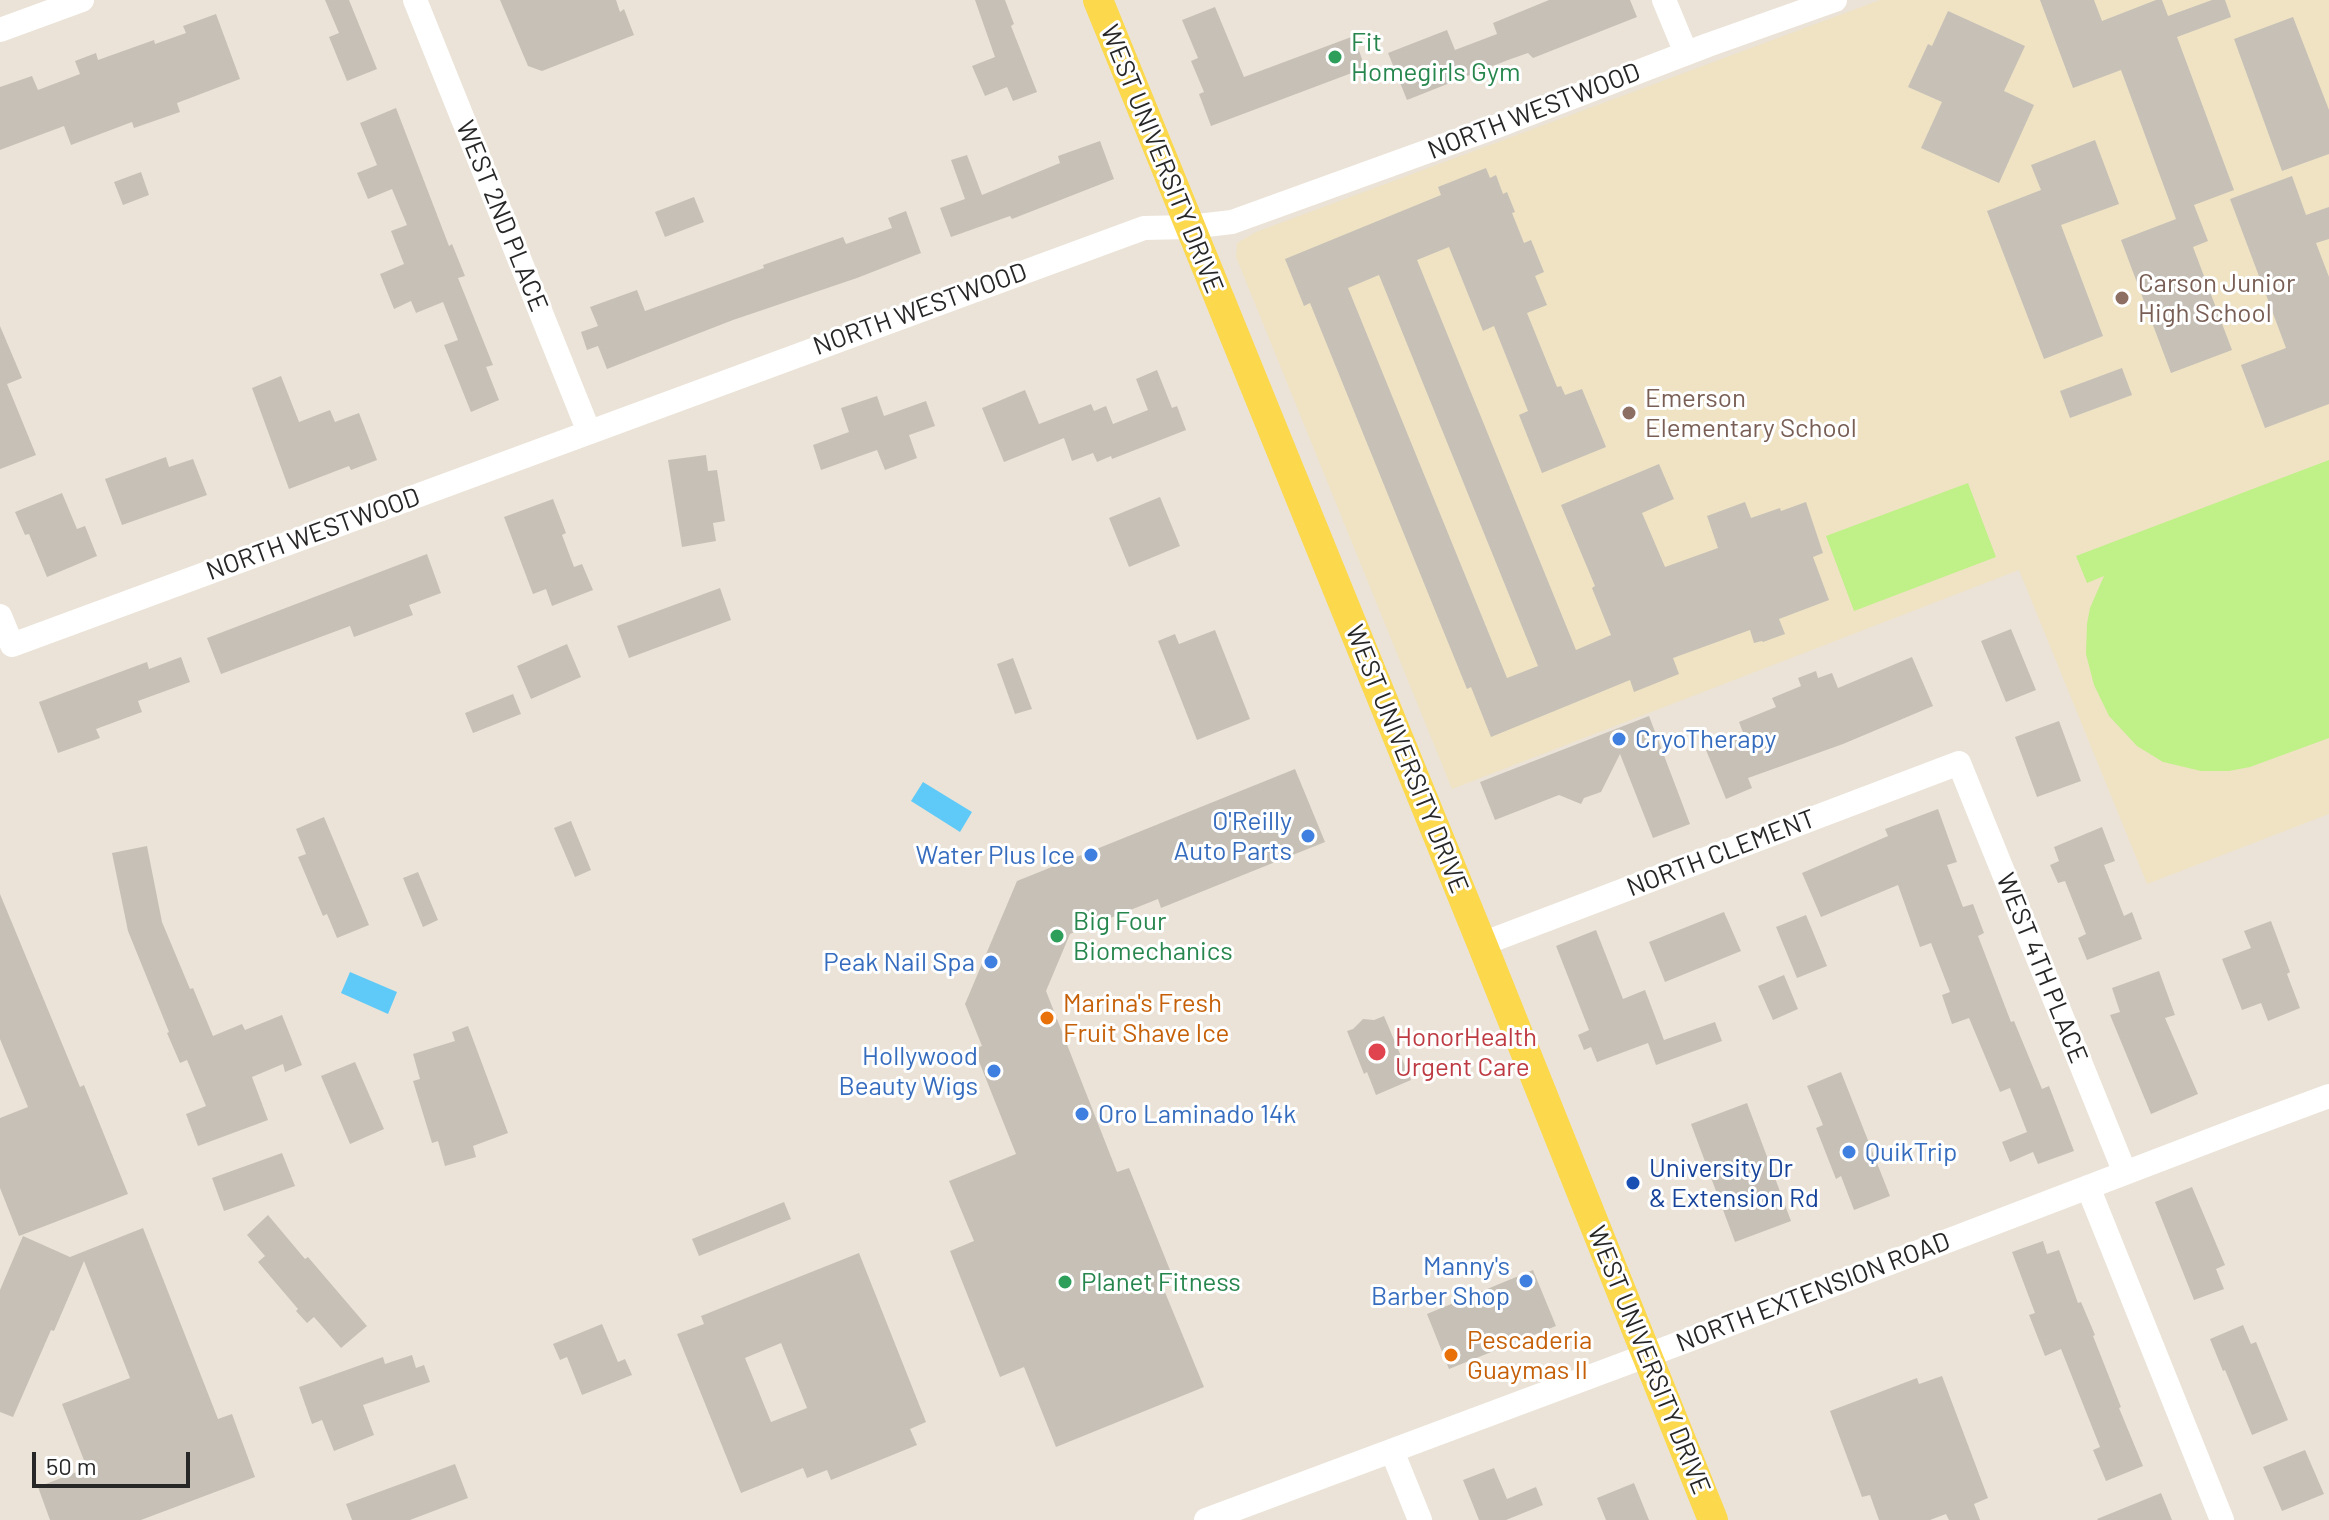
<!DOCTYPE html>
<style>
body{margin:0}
#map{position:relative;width:2329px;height:1520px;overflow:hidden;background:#ebe3d7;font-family:Barlow,sans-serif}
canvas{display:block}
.scale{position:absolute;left:32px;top:1452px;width:158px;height:36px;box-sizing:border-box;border:4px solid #272727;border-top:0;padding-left:10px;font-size:24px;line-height:28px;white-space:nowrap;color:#272727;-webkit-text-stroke:6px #fff;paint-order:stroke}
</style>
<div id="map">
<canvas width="2329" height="1520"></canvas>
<div class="scale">50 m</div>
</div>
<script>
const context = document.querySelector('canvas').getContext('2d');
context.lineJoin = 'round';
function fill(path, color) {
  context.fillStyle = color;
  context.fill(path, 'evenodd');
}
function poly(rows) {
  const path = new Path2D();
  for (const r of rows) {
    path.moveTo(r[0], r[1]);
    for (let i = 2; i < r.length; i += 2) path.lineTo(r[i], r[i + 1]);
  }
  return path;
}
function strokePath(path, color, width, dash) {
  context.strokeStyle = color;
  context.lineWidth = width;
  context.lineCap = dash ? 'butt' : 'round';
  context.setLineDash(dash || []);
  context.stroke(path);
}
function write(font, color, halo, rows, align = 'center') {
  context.font = font + ' Barlow,sans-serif';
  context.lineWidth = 6;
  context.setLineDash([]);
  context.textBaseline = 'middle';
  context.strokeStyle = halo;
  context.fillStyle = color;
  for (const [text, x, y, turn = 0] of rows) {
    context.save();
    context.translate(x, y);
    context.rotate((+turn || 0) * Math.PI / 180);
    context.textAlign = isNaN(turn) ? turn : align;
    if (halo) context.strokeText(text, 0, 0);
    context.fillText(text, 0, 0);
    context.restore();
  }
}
const education = poly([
 [1880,0,2329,0,2329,814,2147,884,2019,570,1452,789,1236,257,1237,243,1256,232]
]);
const pitch = poly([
 [2329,460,2329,738,2250,767,2229,771,2201,771,2163,762,2137,746,2109,716,2094,685,2086,654,2087,624,2090,608,2104,576,2087,583,2076,556],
 [1968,483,1996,557,1854,611,1826,536]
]);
const water = poly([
 [923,782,972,812,960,832,911,801],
 [350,972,397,992,388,1014,341,993]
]);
const building = poly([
 [325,0,349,0,377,69,347,81,329,37,339,33],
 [500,0,616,0,620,12,624,9,634,35,542,71,528,66],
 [975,0,1005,0,1014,24,1011,26,1037,92,1013,101,1007,87,985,96,972,66,995,57],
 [1549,0,1630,0,1637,17,1533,58,1528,53,1508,60,1407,100,1388,53,1447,30,1455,50,1497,34,1493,23],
 [2040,0,2094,0,2102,21,2156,0,2162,0,2168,16,2212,0,2225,0,2231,17,2177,37,2234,190,2194,205,2208,241,2193,247,2232,350,2171,373,2121,240,2176,219,2121,70,2073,88],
 [1215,7,1244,77,1354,36,1365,68,1211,126,1199,94,1204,92,1191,61,1198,58,1182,20],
 [1948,11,2025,46,2004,91,2034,105,1999,183,1921,148,1942,102,1908,87,1928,44,1932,46],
 [216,14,240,79,177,103,180,112,134,128,132,122,71,145,64,126,0,150,0,87,32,76,38,90,80,74,75,61,96,53,98,60,154,40,155,44,186,33,183,26],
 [2293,17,2329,110,2329,154,2282,171,2234,39],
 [396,108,449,246,452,244,465,276,458,278,493,365,486,367,499,400,471,412,444,345,458,340,443,302,416,313,411,301,394,309,380,274,404,264,391,231,407,225,392,189,368,199,357,173,377,165,360,123],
 [2095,140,2119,204,2061,225,2103,336,2044,359,1987,211,2041,190,2031,165],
 [1100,141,1114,179,1012,219,1010,216,951,237,940,208,965,199,951,160,967,155,982,195,1060,163,1058,156],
 [1486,168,1490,178,1496,175,1503,194,1507,192,1515,212,1512,213,1524,243,1531,240,1544,272,1535,276,1547,305,1527,313,1557,387,1561,386,1565,395,1582,389,1606,447,1542,473,1519,415,1528,411,1494,326,1483,331,1449,247,1417,260,1576,650,1611,635,1592,588,1595,586,1561,505,1659,464,1674,499,1642,513,1665,567,1718,548,1707,516,1745,502,1751,518,1780,508,1781,511,1806,502,1823,553,1813,557,1829,600,1779,619,1785,634,1763,642,1762,641,1754,643,1750,630,1673,658,1679,674,1634,692,1630,680,1491,737,1471,687,1467,689,1310,303,1304,306,1285,259,1441,195,1438,187],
 [1379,275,1538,666,1507,678,1348,288],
 [141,172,149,195,123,205,114,182],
 [2292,176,2306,215,2329,207,2329,239,2316,243,2329,277,2329,404,2265,428,2241,365,2286,348,2230,199],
 [694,197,704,222,665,237,655,212],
 [906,211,921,253,857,278,733,320,607,369,598,346,587,350,581,332,598,326,590,307,637,290,645,311,764,268,763,265,843,237,846,244,892,228,888,218],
 [0,326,22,378,7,384,36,455,0,469],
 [2122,368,2132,395,2070,418,2060,391],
 [1157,370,1172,408,1177,406,1186,430,1112,459,1111,456,1097,462,1093,453,1072,461,1064,438,1004,462,982,408,1025,390,1039,424,1091,404,1094,411,1106,406,1113,424,1148,410,1136,379],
 [281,376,299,422,330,410,335,422,359,413,377,460,351,470,349,466,289,489,252,388],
 [877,396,884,416,926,401,935,426,909,435,917,458,885,470,877,450,821,470,813,445,849,432,841,408],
 [706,455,708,471,717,470,725,521,713,523,716,541,682,547,668,460],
 [166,457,169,467,193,459,207,495,122,525,105,479],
 [62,493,77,529,85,526,97,556,47,577,29,534,25,535,15,512],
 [1160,497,1180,546,1129,567,1109,518],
 [553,499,566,533,562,535,574,567,582,564,593,590,552,606,546,589,533,594,504,517],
 [427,554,441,593,409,605,413,615,354,637,350,626,221,674,207,638],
 [720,588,731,620,629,658,617,626],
 [2011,629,2036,690,2006,702,1981,641],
 [1215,630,1250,719,1197,740,1158,641,1175,634,1179,644],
 [567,644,581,677,531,699,517,666],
 [181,657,190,682,138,701,142,712,96,729,100,738,58,753,39,702,147,662,149,669],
 [1912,657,1933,706,1843,744,1748,778,1752,788,1726,799,1706,750,1744,735,1739,722,1776,707,1772,698,1801,686,1798,678,1816,671,1818,678,1832,673,1838,688],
 [1013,658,1032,709,1015,714,997,664],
 [513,694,521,714,473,733,465,713],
 [1649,716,1690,824,1653,838,1620,754,1601,792,1584,798,1581,804,1559,795,1495,820,1480,782],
 [2059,721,2081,781,2037,797,2015,737],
 [1295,769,1325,842,1161,908,1158,899,1070,934,1046,991,1117,1172,1129,1168,1174,1280,1162,1285,1204,1387,1056,1447,1024,1367,1000,1377,950,1251,974,1241,949,1181,1016,1154,974,1049,982,1046,965,1004,1017,881],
 [1938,809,1957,862,1947,865,1963,907,1973,904,1984,933,1978,936,2011,1022,2014,1021,2042,1089,2049,1086,2074,1151,2038,1164,2033,1152,2010,1162,2002,1142,2027,1132,2010,1088,2000,1092,1969,1018,1952,1024,1942,995,1950,992,1931,943,1920,947,1898,885,1821,917,1802,873,1888,836,1885,829],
 [324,817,369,925,337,938,327,914,323,916,298,857,306,854,296,829],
 [571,821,591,870,575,877,554,828],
 [2102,827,2115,861,2104,865,2124,916,2132,912,2142,939,2087,960,2078,938,2086,934,2065,881,2058,883,2050,865,2059,861,2054,847],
 [147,846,162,922,190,989,193,988,213,1036,242,1024,245,1030,282,1015,302,1065,285,1072,283,1064,252,1077,268,1120,198,1146,186,1114,206,1106,187,1060,180,1063,167,1033,169,1032,128,931,112,853],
 [418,872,438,920,423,927,403,878],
 [0,894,80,1087,84,1085,128,1194,19,1236,0,1188,0,1118,28,1107,0,1039],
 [1724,912,1741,951,1665,982,1649,942],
 [1806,915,1827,966,1797,978,1776,927],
 [2271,921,2290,972,2287,974,2300,1008,2268,1021,2261,1003,2242,1010,2222,959,2251,948,2244,931],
 [1596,930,1623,999,1645,990,1664,1040,1715,1022,1722,1041,1656,1065,1648,1043,1597,1062,1591,1047,1584,1050,1578,1035,1589,1030,1556,946],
 [2159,971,2175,1015,2165,1018,2198,1094,2151,1114,2110,1015,2120,1012,2112,988],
 [1784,975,1798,1009,1773,1020,1758,986],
 [1384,1016,1411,1080,1376,1095,1367,1072,1364,1074,1347,1031,1353,1029,1363,1019,1374,1020],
 [468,1026,508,1133,473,1146,476,1157,445,1166,438,1141,432,1143,413,1081,420,1079,413,1054,455,1041,452,1032],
 [355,1062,384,1129,350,1144,321,1076],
 [1841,1072,1890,1196,1854,1210,1841,1176,1836,1179,1816,1128,1823,1125,1807,1086],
 [1747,1103,1791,1221,1735,1242,1691,1124],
 [282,1153,295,1186,224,1211,212,1178],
 [2192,1187,2225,1265,2216,1269,2224,1289,2194,1300,2155,1202],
 [784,1202,791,1219,699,1256,692,1239],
 [268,1215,305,1259,308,1257,367,1326,341,1348,314,1317,307,1323,296,1311,298,1309,258,1262,265,1256,247,1235],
 [143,1228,218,1419,232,1414,255,1477,141,1520,50,1520,38,1487,87,1468,62,1404,130,1378,84,1261,54,1331,51,1330,13,1417,0,1412,0,1290,23,1236,70,1257],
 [2043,1241,2047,1254,2059,1250,2078,1303,2081,1302,2095,1335,2093,1336,2121,1407,2119,1408,2143,1466,2106,1481,2093,1450,2100,1447,2061,1349,2045,1356,2029,1315,2035,1313,2012,1252],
 [859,1253,926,1422,910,1429,917,1445,831,1480,827,1470,807,1478,803,1468,741,1493,677,1334,704,1324,701,1316],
 [781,1343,807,1408,771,1422,745,1358],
 [1533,1270,1556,1326,1449,1369,1427,1314],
 [602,1324,618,1362,625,1359,632,1375,582,1395,567,1357,560,1360,553,1344],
 [2243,1325,2251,1344,2256,1342,2288,1420,2252,1435,2225,1370,2223,1371,2210,1339],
 [412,1355,416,1368,424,1365,430,1382,363,1405,374,1435,334,1451,322,1420,312,1424,299,1387,383,1357,385,1364],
 [1942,1376,1988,1498,1974,1504,1980,1520,1949,1520,1946,1514,1930,1520,1879,1520,1870,1495,1862,1497,1830,1411,1917,1378,1919,1384],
 [2305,1450,2324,1494,2282,1511,2263,1467],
 [455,1464,468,1498,410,1520,352,1520,346,1504],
 [1494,1468,1507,1499,1536,1487,1543,1505,1506,1520,1479,1520,1463,1480],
 [1634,1483,1649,1520,1606,1520,1597,1498],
 [2161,1493,2172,1520,2098,1520,2097,1519]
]);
const minor = poly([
 [415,0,589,432],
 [1664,0,1686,53],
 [0,30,82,0],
 [0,616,12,645,1144,228,1189,227,1232,222,1492,128,1708,45,1835,0],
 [1482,944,1959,763,2125,1173],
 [2088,1187,2222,1520],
 [1392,1451,1420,1520],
 [1206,1520,1683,1342,2240,1129,2329,1096]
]);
const major = poly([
 [1098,0,1482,944,1713,1520]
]);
const markers = [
 [1335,57,8,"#2e9e5b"],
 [2122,298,8,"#8d6e63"],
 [1629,413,8,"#8d6e63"],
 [1619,739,8,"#3f7fe0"],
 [1308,836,8,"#3f7fe0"],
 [1091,855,8,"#3f7fe0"],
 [1057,936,8,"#2e9e5b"],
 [991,962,8,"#3f7fe0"],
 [1047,1018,8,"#e8710a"],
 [1377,1052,10,"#e0444e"],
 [994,1071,8,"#3f7fe0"],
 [1082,1114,8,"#3f7fe0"],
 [1849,1152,8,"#3f7fe0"],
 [1633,1183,8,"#1a4fb4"],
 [1526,1281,8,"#3f7fe0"],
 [1065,1282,8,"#2e9e5b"],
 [1451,1355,8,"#e8710a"]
];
const leisureNames = [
 ["Fit",1351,42],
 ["Homegirls Gym",1351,72],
 ["Big Four",1073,921],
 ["Biomechanics",1073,951],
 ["Planet Fitness",1081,1282]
];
const streetNames = [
 ["NORTH WESTWOOD",1534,111,-21],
 ["WEST UNIVERSITY DRIVE",1162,159,68],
 ["WEST 2ND PLACE",502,216,68],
 ["NORTH WESTWOOD",920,309,-20],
 ["NORTH WESTWOOD",313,534,-20],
 ["WEST UNIVERSITY DRIVE",1407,759,68],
 ["NORTH CLEMENT",1721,853,-21],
 ["WEST 4TH PLACE",2042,968,68],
 ["NORTH EXTENSION ROAD",1813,1292,-21],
 ["WEST UNIVERSITY DRIVE",1649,1360,68]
];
const educationNames = [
 ["Carson Junior",2138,283],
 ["High School",2138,313],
 ["Emerson",1645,398],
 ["Elementary School",1645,428]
];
const shopNames = [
 ["CryoTherapy",1635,739,"left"],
 ["O'Reilly",1292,821],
 ["Auto Parts",1292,851],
 ["Water Plus Ice",1075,855],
 ["Peak Nail Spa",975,962],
 ["Hollywood",978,1056],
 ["Beauty Wigs",978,1086],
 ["Oro Laminado 14k",1098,1114,"left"],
 ["QuikTrip",1865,1152,"left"],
 ["Manny's",1510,1266],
 ["Barber Shop",1510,1296]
];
const foodNames = [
 ["Marina's Fresh",1063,1003],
 ["Fruit Shave Ice",1063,1033],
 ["Pescaderia",1467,1340],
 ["Guaymas II",1467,1370]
];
const healthNames = [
 ["HonorHealth",1395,1037],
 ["Urgent Care",1395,1067]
];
const transitNames = [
 ["University Dr",1649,1168],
 ["& Extension Rd",1649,1198]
];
fill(education, '#efe3c4');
fill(pitch, '#c0f088');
fill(water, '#5fcaf8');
fill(building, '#c6c0b7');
strokePath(minor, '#fff', 24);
strokePath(major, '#fbd84c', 30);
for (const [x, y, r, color] of markers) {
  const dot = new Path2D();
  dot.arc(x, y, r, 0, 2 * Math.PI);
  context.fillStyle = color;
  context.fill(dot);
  strokePath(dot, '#fff', 3);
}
write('26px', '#27864d', '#fff', leisureNames, 'left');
write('26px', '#272727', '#fff', streetNames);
write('26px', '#785e54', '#fff', educationNames, 'left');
write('26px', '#366cbe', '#fff', shopNames, 'right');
write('26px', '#c56008', '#fff', foodNames, 'left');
write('26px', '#be3a42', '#fff', healthNames, 'left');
write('26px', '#164399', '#fff', transitNames, 'left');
</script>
